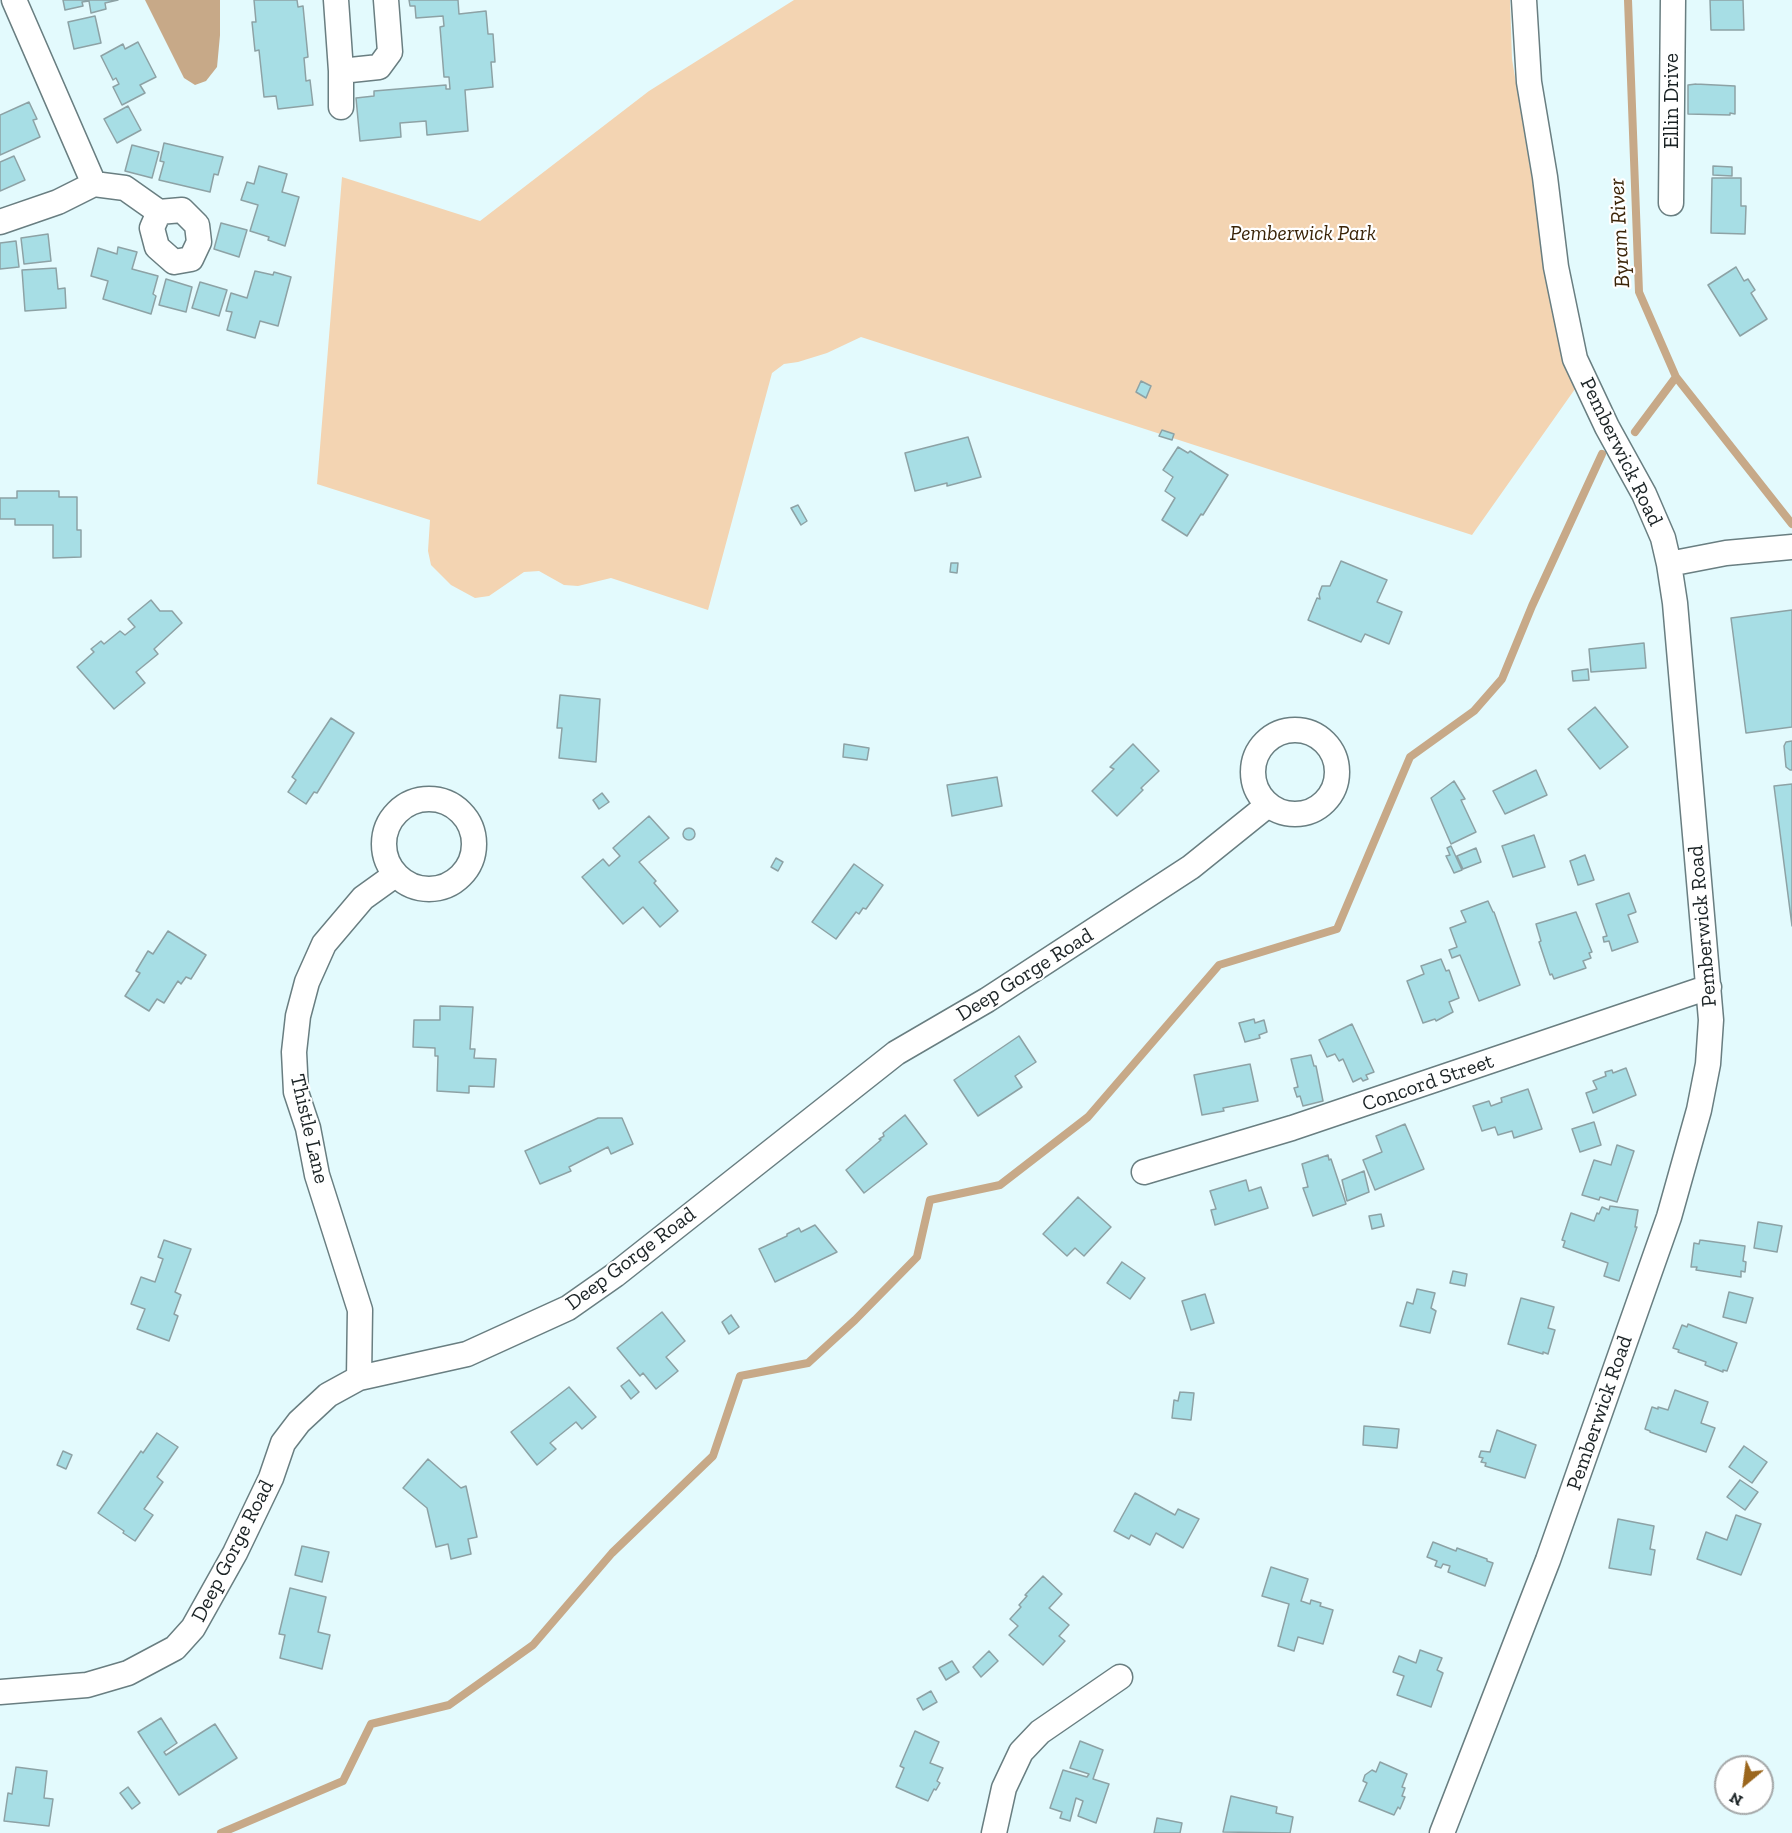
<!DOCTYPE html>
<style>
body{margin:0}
#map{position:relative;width:1792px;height:1833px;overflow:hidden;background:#e3fafd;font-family:"Zilla Slab",serif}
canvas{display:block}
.north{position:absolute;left:1714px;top:1755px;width:60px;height:60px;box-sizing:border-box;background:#fff;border:2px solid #a4a7a8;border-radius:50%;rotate:209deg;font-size:16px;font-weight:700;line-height:24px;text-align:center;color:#1b2325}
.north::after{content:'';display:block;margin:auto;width:21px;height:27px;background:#9b661d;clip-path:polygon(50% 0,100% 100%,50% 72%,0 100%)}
</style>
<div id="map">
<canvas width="1792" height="1833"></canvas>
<div class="north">N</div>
</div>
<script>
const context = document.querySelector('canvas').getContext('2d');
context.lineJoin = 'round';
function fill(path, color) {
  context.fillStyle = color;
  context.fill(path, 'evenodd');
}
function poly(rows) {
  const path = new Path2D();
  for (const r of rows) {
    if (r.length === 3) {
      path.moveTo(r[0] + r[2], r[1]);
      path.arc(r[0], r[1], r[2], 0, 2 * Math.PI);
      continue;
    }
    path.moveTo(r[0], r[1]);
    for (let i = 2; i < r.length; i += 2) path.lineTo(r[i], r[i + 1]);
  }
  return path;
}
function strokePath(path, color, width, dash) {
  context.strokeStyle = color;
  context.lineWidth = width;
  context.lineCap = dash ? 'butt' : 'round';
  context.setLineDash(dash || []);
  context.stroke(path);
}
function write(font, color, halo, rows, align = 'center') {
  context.font = font + ' "Zilla Slab",serif';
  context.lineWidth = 4.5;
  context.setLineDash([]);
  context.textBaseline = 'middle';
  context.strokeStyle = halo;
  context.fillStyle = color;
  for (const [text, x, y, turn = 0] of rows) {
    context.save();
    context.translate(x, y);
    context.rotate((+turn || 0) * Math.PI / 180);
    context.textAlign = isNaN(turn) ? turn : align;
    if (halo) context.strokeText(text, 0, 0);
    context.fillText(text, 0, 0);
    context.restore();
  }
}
const green = poly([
 [794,0,1510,0,1512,59,1557,329,1575,389,1472,535,861,337,827,353,798,362,784,364,772,373,708,610,611,578,578,586,564,585,539,571,524,572,489,596,475,598,451,585,431,565,428,551,430,520,317,484,342,177,480,221,649,91]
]);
const water = poly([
 [145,0,220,0,220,35,217,67,206,81,195,85,184,78]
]);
const stream = poly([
 [1628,0,1639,292,1676,377,1792,524],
 [1635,432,1676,377],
 [221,1833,343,1781,371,1724,449,1705,533,1645,612,1553,713,1456,740,1376,808,1363,855,1320,917,1257,930,1200,1000,1185,1088,1117,1219,965,1337,929,1410,757,1474,711,1502,679,1532,606,1602,454]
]);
const building = poly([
 [63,0,118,0,105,3,106,9,91,13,89,1,82,2,83,6,65,10,63,0],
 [254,0,297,0,298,7,303,6,308,57,304,58,306,81,310,80,313,105,278,109,276,96,264,97,259,50,255,51,252,22,256,22,254,0],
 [409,0,458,0,459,14,486,11,488,34,493,34,495,62,491,62,493,87,465,90,468,131,427,135,426,121,400,123,401,137,360,141,356,98,374,96,374,91,446,85,446,89,450,89,449,77,444,77,440,27,444,26,443,16,416,18,415,6,410,6,409,0],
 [1710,0,1743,0,1744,30,1711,30,1710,0],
 [95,16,101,43,74,49,68,22,95,16],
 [138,42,156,77,140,85,145,93,122,105,113,87,119,84,116,78,113,80,101,56,123,44,125,49,138,42],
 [1696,84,1735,86,1735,114,1730,113,1730,115,1688,114,1688,85,1696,84],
 [29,102,37,119,33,120,40,137,0,155,0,115,29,102],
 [128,106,141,130,117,143,104,119,128,106],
 [164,143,223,157,218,175,214,174,210,192,159,180,164,162,160,161,164,143],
 [132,145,159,152,152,178,125,171,132,145],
 [14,156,25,180,0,191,0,162,14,156],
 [259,166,287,174,282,192,299,197,285,246,268,240,269,237,250,231,258,205,241,200,247,182,254,184,259,166],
 [1713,166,1732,167,1732,176,1713,175,1713,166],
 [1712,178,1741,178,1741,206,1746,206,1745,234,1711,233,1712,178],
 [221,223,247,230,239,257,214,249,221,223],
 [48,234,51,261,24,264,21,238,48,234],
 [16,241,19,267,0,269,0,243,16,241],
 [118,247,137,252,132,269,158,276,153,294,156,296,151,314,103,299,108,281,91,276,98,248,117,254,118,247],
 [1736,267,1744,281,1748,279,1755,290,1751,293,1767,319,1740,336,1708,285,1736,267],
 [56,268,58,289,65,288,66,308,25,311,22,270,56,268],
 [255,271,273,275,274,272,291,277,278,326,260,321,255,338,227,330,232,312,226,311,231,293,247,298,255,271],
 [166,279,192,287,186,312,159,305,166,279],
 [200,282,227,290,219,316,192,308,200,282],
 [1141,381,1151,386,1146,398,1136,392,1141,381],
 [1162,430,1174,434,1172,440,1159,436,1162,430],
 [968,437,981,477,947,486,947,483,915,491,905,453,968,437],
 [1178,447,1188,453,1190,451,1228,475,1203,515,1201,514,1187,536,1162,520,1175,498,1165,491,1173,477,1163,470,1178,447],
 [17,491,59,491,59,497,77,497,77,530,81,530,81,557,53,558,53,525,15,525,15,519,0,519,0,498,17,498,17,491],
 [798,505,807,521,801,525,791,508,798,505],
 [1341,561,1387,580,1377,602,1402,612,1389,644,1365,634,1361,642,1308,620,1317,598,1320,599,1319,594,1322,586,1330,586,1341,561],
 [951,563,958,563,957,573,950,572,951,563],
 [151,600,160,611,172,611,182,623,154,649,158,654,136,672,145,683,114,709,77,667,94,652,91,649,101,641,104,644,120,631,125,635,135,627,128,619,151,600],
 [1792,610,1792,727,1746,733,1731,618,1792,610],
 [1644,643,1646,668,1591,672,1589,649,1644,643],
 [1588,669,1589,680,1573,681,1572,671,1588,669],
 [560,695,600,699,596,762,559,758,562,728,557,728,560,695],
 [1595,707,1628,747,1600,769,1568,729,1595,707],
 [331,718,354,733,317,793,314,792,306,804,288,792,296,780,292,777,331,718],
 [1792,741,1792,770,1790,770,1786,767,1784,746,1786,742,1792,741],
 [844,744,869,748,867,760,843,757,844,744],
 [1133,744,1159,771,1141,788,1143,790,1117,816,1092,791,1114,769,1110,767,1133,744],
 [1536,770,1547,795,1505,814,1493,791,1536,770],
 [997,777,1002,806,952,816,947,785,997,777],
 [1454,781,1465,799,1461,800,1476,832,1451,844,1431,798,1454,781],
 [1792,784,1792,926,1774,786,1792,784],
 [602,793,609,802,599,809,593,800,602,793],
 [649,816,669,838,639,862,656,881,654,883,678,911,660,927,643,907,623,924,582,877,603,859,609,866,620,856,613,848,649,816],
 [689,834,6],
 [1534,835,1545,867,1513,877,1502,846,1534,835],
 [1451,846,1462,870,1454,873,1446,856,1450,855,1447,848,1451,846],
 [1476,848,1481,862,1463,869,1457,856,1476,848],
 [1585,855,1594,880,1578,885,1570,861,1585,855],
 [776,858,783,862,778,871,771,867,776,858],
 [854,864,883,885,866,909,863,908,859,914,856,912,836,939,812,922,854,864],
 [1629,893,1636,912,1628,915,1638,942,1612,951,1609,941,1604,942,1603,937,1607,936,1596,904,1629,893],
 [1488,901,1493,912,1494,912,1520,985,1479,1001,1460,955,1452,958,1449,950,1457,947,1450,928,1466,922,1461,911,1488,901],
 [1576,912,1592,952,1589,953,1591,958,1583,961,1586,968,1554,979,1552,974,1550,975,1539,942,1541,941,1536,924,1576,912],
 [168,931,206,955,191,979,186,977,181,984,178,981,164,1003,157,999,149,1011,125,996,140,973,136,971,148,951,153,954,168,931],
 [1441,959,1446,971,1449,970,1459,998,1449,1002,1453,1012,1436,1021,1435,1019,1423,1023,1407,981,1424,974,1421,966,1441,959],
 [440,1006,473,1007,470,1049,475,1049,474,1058,496,1059,494,1087,469,1086,469,1093,437,1091,438,1056,435,1056,435,1048,413,1047,414,1020,440,1020,440,1006],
 [1254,1019,1255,1023,1264,1020,1267,1032,1259,1035,1260,1038,1245,1042,1239,1023,1254,1019],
 [1352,1024,1374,1072,1366,1075,1368,1079,1363,1081,1361,1078,1353,1082,1343,1059,1339,1061,1335,1054,1327,1057,1319,1040,1352,1024],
 [1019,1036,1036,1062,1015,1076,1022,1087,978,1116,954,1080,1019,1036],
 [1311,1055,1314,1066,1316,1066,1323,1101,1303,1106,1300,1096,1297,1097,1294,1088,1298,1087,1291,1059,1311,1055],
 [1250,1064,1258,1101,1223,1108,1224,1111,1202,1115,1194,1075,1250,1064],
 [1626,1068,1636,1095,1593,1113,1586,1093,1597,1089,1593,1081,1606,1076,1605,1072,1612,1070,1613,1073,1626,1068],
 [1528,1089,1542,1129,1514,1138,1512,1131,1498,1135,1495,1127,1482,1131,1473,1106,1489,1101,1491,1106,1502,1102,1501,1098,1528,1089],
 [905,1115,927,1144,864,1193,846,1170,881,1140,879,1139,884,1136,883,1133,905,1115],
 [598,1118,622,1118,633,1144,611,1154,608,1147,569,1167,571,1171,540,1184,525,1151,598,1118],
 [1594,1122,1601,1145,1580,1152,1572,1129,1594,1122],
 [1405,1124,1424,1169,1375,1190,1363,1160,1382,1152,1376,1136,1405,1124],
 [1617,1145,1634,1151,1617,1202,1600,1197,1599,1200,1582,1195,1594,1160,1611,1165,1617,1145],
 [1328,1155,1329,1160,1331,1159,1346,1204,1313,1216,1303,1188,1308,1187,1302,1164,1328,1155],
 [1364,1171,1369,1192,1347,1201,1342,1180,1364,1171],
 [1246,1180,1249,1191,1261,1187,1268,1208,1215,1225,1211,1210,1216,1209,1210,1191,1246,1180],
 [1078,1197,1111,1227,1084,1256,1075,1248,1067,1256,1043,1234,1078,1197],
 [1610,1206,1638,1210,1635,1227,1637,1227,1619,1281,1604,1276,1608,1263,1563,1247,1565,1241,1562,1240,1571,1213,1594,1221,1597,1213,1599,1214,1602,1207,1609,1210,1610,1206],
 [1381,1214,1384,1226,1372,1229,1369,1216,1381,1214],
 [1758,1222,1782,1226,1777,1252,1754,1248,1758,1222],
 [815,1225,837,1252,775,1282,759,1249,787,1236,787,1234,799,1228,801,1232,815,1225],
 [164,1240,191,1249,175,1292,181,1295,174,1314,178,1316,169,1341,137,1329,145,1309,131,1304,141,1277,155,1282,163,1259,158,1257,164,1240],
 [1700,1240,1745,1246,1743,1261,1746,1262,1745,1272,1741,1271,1741,1277,1696,1270,1697,1267,1691,1267,1694,1243,1699,1244,1700,1240],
 [1122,1262,1145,1278,1130,1299,1107,1283,1122,1262],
 [1453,1271,1467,1274,1465,1286,1450,1283,1453,1271],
 [1417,1289,1435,1293,1431,1308,1436,1311,1430,1333,1400,1326,1407,1302,1413,1304,1417,1289],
 [1729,1292,1753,1298,1746,1323,1723,1317,1729,1292],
 [1205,1294,1214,1323,1191,1330,1182,1301,1205,1294],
 [1521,1298,1554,1307,1548,1328,1555,1330,1548,1354,1543,1352,1543,1354,1508,1344,1521,1298],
 [662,1312,685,1341,666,1357,678,1371,656,1389,643,1373,640,1376,617,1348,662,1312],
 [731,1315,739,1327,729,1334,722,1322,731,1315],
 [1688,1324,1737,1343,1727,1371,1723,1370,1723,1372,1705,1365,1706,1362,1678,1352,1679,1350,1673,1348,1682,1325,1687,1327,1688,1324],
 [629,1380,639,1392,631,1399,621,1386,629,1380],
 [569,1387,596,1417,582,1429,576,1422,550,1443,556,1449,537,1465,511,1432,569,1387],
 [1675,1390,1708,1402,1701,1423,1715,1428,1706,1452,1650,1432,1650,1431,1645,1429,1652,1407,1658,1409,1658,1407,1668,1410,1675,1390],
 [1180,1392,1194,1393,1191,1420,1172,1418,1174,1400,1178,1401,1180,1392],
 [1364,1426,1399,1429,1397,1448,1363,1445,1364,1426],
 [1497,1430,1536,1445,1525,1478,1485,1466,1486,1463,1481,1462,1483,1458,1479,1457,1481,1451,1490,1452,1497,1430],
 [157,1433,178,1447,157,1477,163,1482,144,1509,153,1515,135,1541,123,1533,124,1531,98,1513,141,1451,143,1453,157,1433],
 [1744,1446,1767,1462,1752,1483,1729,1467,1744,1446],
 [63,1451,72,1455,66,1469,57,1465,63,1451],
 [428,1459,461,1488,466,1486,477,1537,468,1539,471,1554,451,1559,448,1544,436,1547,427,1508,403,1488,428,1459],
 [1740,1480,1758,1492,1745,1510,1727,1497,1740,1480],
 [1135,1493,1175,1515,1178,1509,1199,1519,1183,1548,1156,1533,1150,1545,1131,1535,1129,1539,1114,1531,1135,1493],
 [1736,1515,1761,1524,1741,1575,1697,1559,1706,1532,1727,1540,1736,1515],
 [1618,1519,1654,1526,1650,1549,1655,1550,1651,1575,1609,1568,1618,1519],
 [1433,1542,1456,1551,1457,1548,1487,1559,1487,1561,1493,1563,1485,1586,1448,1572,1450,1566,1443,1564,1441,1568,1435,1566,1437,1561,1427,1557,1433,1542],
 [302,1546,329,1552,322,1582,295,1575,302,1546],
 [1271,1567,1308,1579,1301,1601,1310,1604,1311,1600,1321,1603,1320,1606,1333,1610,1323,1644,1298,1637,1294,1651,1278,1646,1289,1604,1262,1596,1271,1567],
 [1043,1576,1062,1594,1049,1608,1069,1625,1059,1636,1065,1641,1043,1665,1009,1635,1018,1626,1010,1619,1021,1607,1019,1605,1027,1596,1025,1595,1043,1576],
 [290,1588,326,1597,318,1632,330,1635,322,1669,280,1658,285,1635,279,1634,290,1588],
 [1420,1650,1442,1658,1437,1670,1443,1673,1431,1707,1397,1695,1404,1676,1393,1672,1399,1656,1416,1663,1420,1650],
 [989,1651,998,1661,981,1677,973,1667,989,1651],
 [952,1661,959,1672,946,1680,939,1668,952,1661],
 [931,1691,937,1702,923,1710,917,1699,931,1691],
 [161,1718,177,1743,164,1752,166,1755,215,1724,237,1758,179,1795,138,1732,161,1718],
 [915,1731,939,1742,930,1763,943,1768,937,1781,940,1783,936,1790,934,1789,928,1801,896,1787,904,1768,900,1766,915,1731],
 [1080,1741,1103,1750,1093,1779,1109,1784,1096,1823,1078,1816,1083,1801,1076,1798,1070,1821,1060,1818,1062,1812,1050,1808,1063,1770,1087,1777,1089,1774,1070,1768,1080,1741],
 [1380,1762,1407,1774,1402,1787,1405,1788,1402,1796,1405,1797,1400,1809,1398,1807,1394,1815,1359,1801,1367,1783,1363,1781,1365,1775,1372,1770,1376,1772,1380,1762],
 [16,1767,47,1771,44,1798,53,1799,49,1826,4,1821,8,1793,12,1794,16,1767],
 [128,1787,140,1803,132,1809,120,1793,128,1787],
 [1231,1796,1277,1807,1276,1813,1293,1817,1290,1833,1223,1832,1231,1796],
 [1157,1818,1182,1823,1180,1833,1154,1833,1157,1818]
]);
const minor = poly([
 [14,0,94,184],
 [336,0,341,71,341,107],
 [341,71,379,67,390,52,386,0],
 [1671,203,1673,0],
 [0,222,58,202,94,184,125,188,159,212,182,210,197,225,199,242,191,259,174,262,157,247,152,228,159,212],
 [1669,564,1726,553,1792,547],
 [1295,772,42],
 [429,844,45],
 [1144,1172,1292,1128,1709,987],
 [359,1378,360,1310,317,1175,308,1128,296,1092,294,1052,298,1016,307,982,324,944,363,898,395,875],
 [0,1692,87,1685,128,1673,175,1648,193,1628,235,1553,271,1478,283,1443,299,1422,328,1395,359,1378,467,1354,568,1308,615,1275,896,1053,987,1000,1191,867,1268,805],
 [994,1833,1004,1788,1021,1752,1040,1732,1120,1677],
 [1442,1833,1548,1560,1669,1217,1699,1110,1708,1064,1711,1020,1675,603,1669,564,1663,538,1644,494,1607,427,1575,359,1556,267,1545,177,1529,82,1524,0]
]);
const streetNames = [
 ["Ellin Drive",1672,101,-90],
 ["Pemberwick Road",1621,452,64],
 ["Pemberwick Road",1703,926,-95],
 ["Deep Gorge Road",1025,975,-32],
 ["Concord Street",1428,1083,-19],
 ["Thistle Lane",309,1129,77],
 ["Deep Gorge Road",631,1259,-37],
 ["Pemberwick Road",1600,1413,-71],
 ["Deep Gorge Road",233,1551,-63]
];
const parkNames = [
 ["Pemberwick Park",1303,234]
];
const waterNames = [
 ["Byram River",1620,233,-93]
];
fill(green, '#f3d4b2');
fill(water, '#c7a988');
strokePath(stream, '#c7a988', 8);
fill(building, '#a7dee5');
strokePath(building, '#8da2a5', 1.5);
strokePath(minor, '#697e81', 27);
strokePath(minor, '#fff', 24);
write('21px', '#1b2325', '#fff', streetNames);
write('italic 21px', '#3b2509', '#fff', parkNames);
write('italic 22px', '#3b2509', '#fff', waterNames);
</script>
